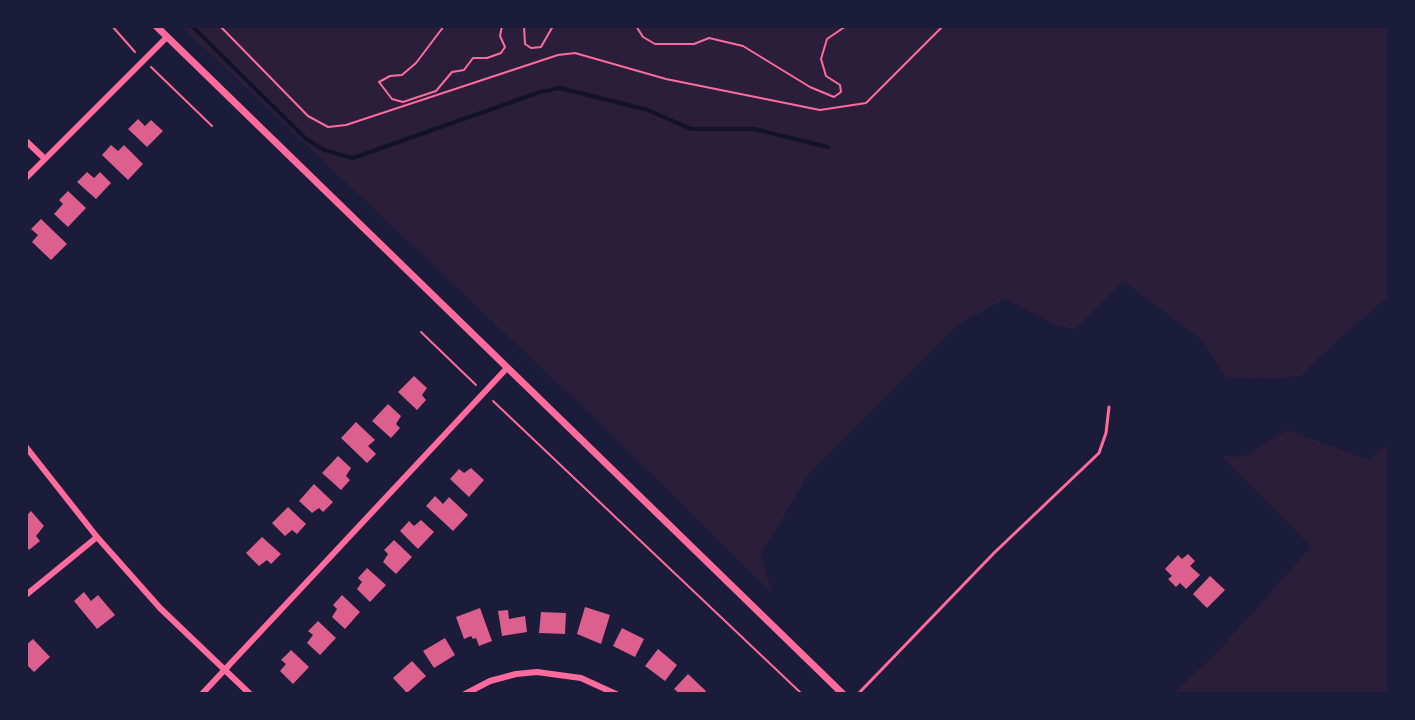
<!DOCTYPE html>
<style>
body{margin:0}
#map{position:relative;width:1415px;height:720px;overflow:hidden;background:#1b1b3a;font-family:"Times New Roman",serif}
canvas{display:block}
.frame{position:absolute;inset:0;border:28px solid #1b1b3a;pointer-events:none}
</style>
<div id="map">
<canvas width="1415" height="720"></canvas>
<div class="frame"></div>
</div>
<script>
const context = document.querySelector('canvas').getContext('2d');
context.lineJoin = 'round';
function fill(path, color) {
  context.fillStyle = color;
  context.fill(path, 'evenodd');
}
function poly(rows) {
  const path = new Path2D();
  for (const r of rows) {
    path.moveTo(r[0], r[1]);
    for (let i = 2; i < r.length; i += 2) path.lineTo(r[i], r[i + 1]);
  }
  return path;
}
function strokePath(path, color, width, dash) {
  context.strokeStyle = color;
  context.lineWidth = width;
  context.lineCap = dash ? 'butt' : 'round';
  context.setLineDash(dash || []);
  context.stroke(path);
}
const green = poly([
 [181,26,1389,26,1389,296,1316,360,1301,376,1267,379,1225,377,1203,341,1123,281,1075,329,1057,326,1006,299,959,324,808,475,761,555,773,594,590,414],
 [1288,430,1369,460,1389,443,1389,694,1173,694,1220,649,1311,547,1222,456,1242,457]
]);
const stream = poly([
 [192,26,306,139,324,150,353,158,540,92,560,88,648,110,691,129,754,129,828,147]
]);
const building = poly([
 [138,119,145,126,151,120,163,131,147,147,128,129],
 [111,145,118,151,124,145,143,164,128,180,102,155],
 [87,172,94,178,100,172,111,183,96,199,77,182],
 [68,191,86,208,68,227,54,214,63,204,59,200],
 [41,219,67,244,51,260,32,242,38,235,31,229],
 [414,376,427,388,422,395,426,400,417,410,398,392],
 [388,404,401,416,396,424,400,428,391,438,372,421],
 [356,422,375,440,368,446,376,454,367,463,341,438],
 [338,456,351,468,346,476,350,480,341,490,322,473],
 [471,468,484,480,469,497,450,479,459,469,464,473],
 [314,484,333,502,323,512,319,508,312,513,299,501],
 [435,496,443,504,449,497,468,515,453,531,426,506],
 [288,507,306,524,297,534,292,530,285,536,272,523],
 [31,511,44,526,36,536,40,541,29,550,26,546,26,516],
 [421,520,434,532,418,549,400,531,409,521,414,526],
 [262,537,281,554,271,564,267,560,259,566,246,553],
 [394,540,412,557,396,574,383,562,388,554,384,550],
 [1188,554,1195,561,1190,566,1200,575,1186,589,1180,583,1176,587,1168,579,1172,576,1165,569,1178,555,1182,559],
 [367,568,386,585,370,602,357,589,362,582,358,578],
 [1210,576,1225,590,1207,608,1193,594],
 [84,592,91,601,98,595,115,615,97,629,74,601],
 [342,595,360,612,345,629,332,617,337,609,333,605],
 [585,607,610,615,601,644,577,634],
 [480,608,492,641,479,646,476,638,473,639,471,636,464,639,456,617],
 [508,610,509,619,525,616,527,632,502,636,498,611],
 [541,612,566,613,565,634,539,633],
 [318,621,336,638,320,655,307,643,313,635,308,631],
 [622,628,644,639,635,657,613,646],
 [445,638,455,655,434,668,423,651],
 [33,639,50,657,34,672,26,664,26,645],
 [658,649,677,665,665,681,645,666],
 [291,650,309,667,293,684,280,671,286,664,281,660],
 [412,661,426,676,407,693,393,678],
 [688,674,706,691,703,694,680,694,674,689]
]);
const path = poly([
 [112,26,135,52],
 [220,26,308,116,328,127,346,125,558,55,575,53,666,79,820,110,866,103,943,26],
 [444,26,416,63,402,75,390,76,379,82,392,99,403,102,436,91,452,72,464,70,473,58,487,58,501,53,505,47,500,36,502,26],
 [524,26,525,44,531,48,541,47,553,26],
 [636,26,643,37,655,44,694,44,709,38,743,46,810,87,834,97,841,92,840,85,826,76,821,59,827,39,846,26],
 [151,67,212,126],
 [421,332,476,385],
 [493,401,802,694]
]);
const service = poly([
 [858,694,994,553,1099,453,1106,433,1109,407]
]);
const minor = poly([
 [26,141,45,159],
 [26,178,167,37],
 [26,447,97,537,160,608,250,694],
 [26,595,97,537],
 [202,694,507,368],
 [465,694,490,681,516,674,537,672,581,678,616,694]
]);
const tertiary = poly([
 [156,26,843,694]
]);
fill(green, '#2a1e3b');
strokePath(stream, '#12122b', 4);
fill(building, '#dd5f8e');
strokePath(path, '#ff6b9d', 2);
strokePath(service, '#ff6b9d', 3);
strokePath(minor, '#ff6b9d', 6);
strokePath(tertiary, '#ff6b9d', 7);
</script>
